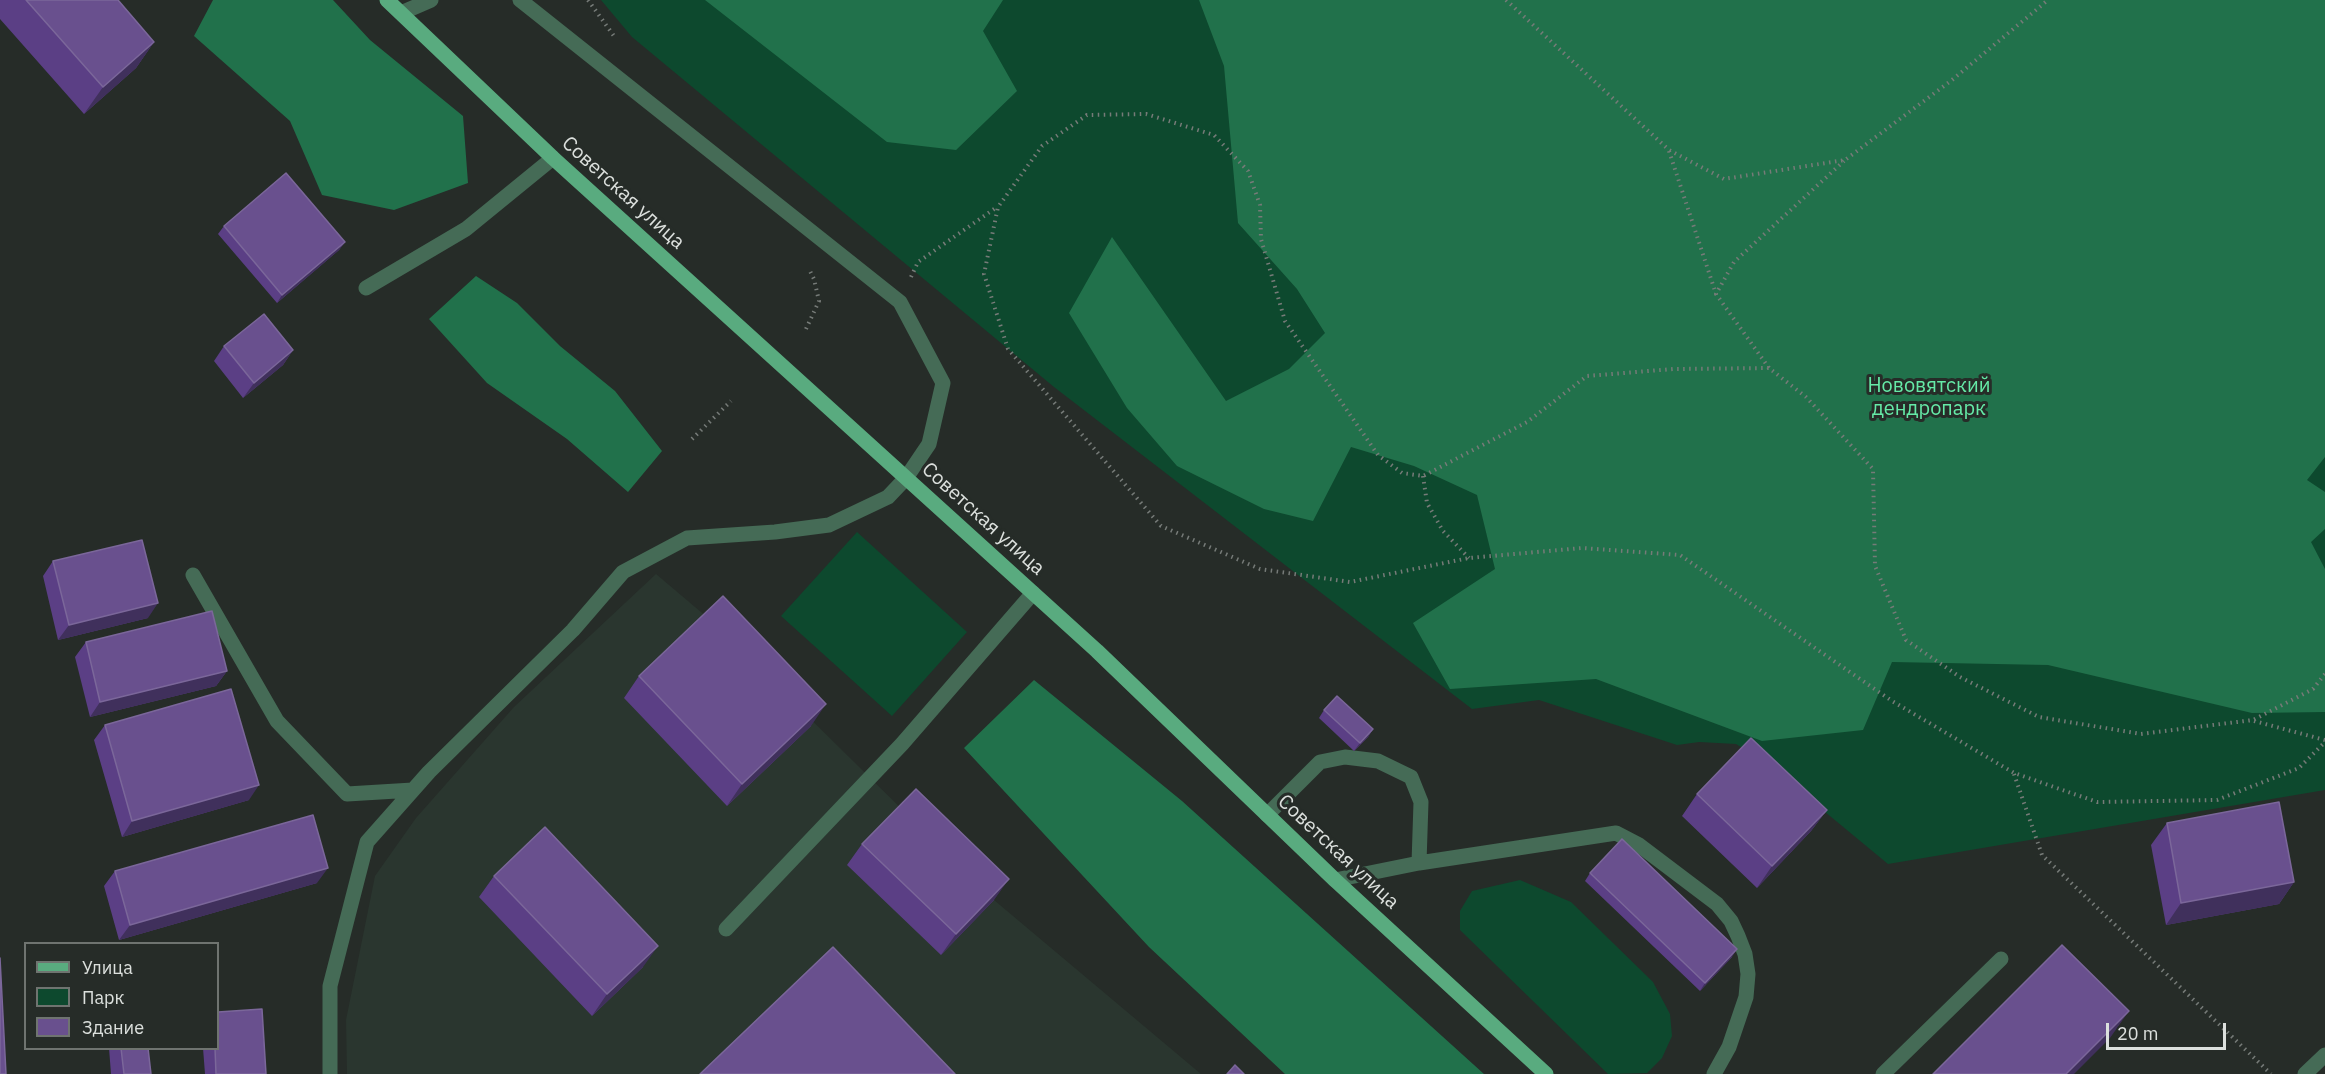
<!DOCTYPE html>
<meta charset="utf-8">
<style>
body{margin:0}
#map{position:relative;width:2325px;height:1074px;overflow:hidden;background:#262c28;font-family:"IBM Plex Sans",sans-serif}
canvas{display:block}
.legend{position:absolute;left:24px;top:942px;width:195px;height:108px;box-sizing:border-box;background:#262c28;border:2px solid #6f7470;margin:0;padding:8px 10px;list-style:none;font-size:18px;color:#dce0dd}
.legend li{display:flex;align-items:center;gap:12px;height:30px}
.legend b{width:30px;border:2px solid #6f7470}
.scale{position:absolute;left:2106px;top:1023px;width:120px;height:27px;box-sizing:border-box;border:3px solid #dce0dd;border-top:0;padding-left:8px;font-size:18px;line-height:21px;white-space:nowrap;color:#dce0dd;-webkit-text-stroke:4px #262c28;paint-order:stroke}
</style>
<div id="map">
<canvas width="2325" height="1074"></canvas>
<ul class="legend">
<li><b style="height:8px;background:#59ab7f"></b>Улица</li>
<li><b style="height:16px;background:#0d492e"></b>Парк</li>
<li><b style="height:16px;background:#69508e"></b>Здание</li>
</ul>
<div class="scale">20 m</div>
</div>
<script>
const context = document.querySelector('canvas').getContext('2d');
context.lineJoin = 'round';
function fill(path, color) {
  context.fillStyle = color;
  context.fill(path, 'evenodd');
}
function poly(rows) {
  const path = new Path2D();
  for (const r of rows) {
    path.moveTo(r[0], r[1]);
    for (let i = 2; i < r.length; i += 2) path.lineTo(r[i], r[i + 1]);
  }
  return path;
}
function strokePath(path, color, width, dash) {
  context.strokeStyle = color;
  context.lineWidth = width;
  context.lineCap = dash ? 'butt' : 'round';
  context.setLineDash(dash || []);
  context.stroke(path);
}
function write(font, color, halo, rows, align = 'center') {
  context.font = font + ' "IBM Plex Sans",sans-serif';
  context.lineWidth = 6;
  context.setLineDash([]);
  context.textBaseline = 'middle';
  context.strokeStyle = halo;
  context.fillStyle = color;
  for (const [text, x, y, turn = 0] of rows) {
    context.save();
    context.translate(x, y);
    context.rotate((+turn || 0) * Math.PI / 180);
    context.textAlign = isNaN(turn) ? turn : align;
    if (halo) context.strokeText(text, 0, 0);
    context.fillText(text, 0, 0);
    context.restore();
  }
}
const built = poly([
 [656,574,708,618,994,900,1201,1074,347,1074,346,1020,375,876,416,818,514,707]
]);
const green = poly([
 [601,0,2325,0,2325,790,1888,864,1761,759,1736,744,1699,742,1677,745,1539,700,1472,709,1054,387,632,37],
 [857,532,967,632,892,716,781,616],
 [1520,880,1571,902,1653,982,1670,1014,1672,1036,1662,1058,1647,1073,1608,1074,1460,930,1460,911,1472,891]
]);
const forest = poly([
 [213,0,333,0,370,40,463,116,468,183,394,210,322,195,290,121,194,36],
 [705,0,1003,0,983,31,1017,91,956,150,887,142],
 [1199,0,2325,0,2325,457,2307,480,2325,492,2325,529,2311,542,2325,569,2325,712,2252,713,2048,665,1892,662,1863,730,1762,741,1596,679,1450,689,1413,623,1495,569,1477,495,1414,466,1351,447,1313,521,1264,509,1177,466,1127,408,1069,313,1112,237,1226,401,1289,369,1325,333,1297,289,1238,223,1224,66],
 [476,276,517,303,560,346,615,391,662,451,628,492,567,439,487,383,429,319],
 [1034,680,1182,801,1484,1074,1285,1074,1149,947,964,748]
]);
const path = poly([
 [588,0,614,36],
 [1506,0,1669,150,1724,179,1845,160,1952,80,2048,0],
 [1669,151,1716,294],
 [911,277,918,262,997,207],
 [806,329,819,301,814,279,809,269],
 [1769,368,1716,294,1734,262,1844,161],
 [692,439,731,401],
 [1423,476,1427,503,1443,531,1469,558],
 [2325,674,2313,689,2253,720,2141,734,2039,717,1960,677,1906,640,1875,566,1873,469,1806,397,1769,368,1673,369,1587,376,1527,422,1423,476,1402,473,1378,455,1285,321,1261,239,1260,205,1248,171,1214,135,1146,114,1087,115,1042,146,998,207,984,274,1008,349,1161,526,1260,569,1350,582,1469,558,1582,548,1680,555,1892,701,2014,773,2097,802,2217,800,2299,768,2325,742],
 [2254,721,2325,740],
 [2014,774,2042,855,2271,1074]
]);
const minor = poly([
 [401,13,431,0],
 [366,288,466,229,553,158],
 [193,575,277,721,347,794,413,790],
 [1267,815,1320,762,1345,757,1378,761,1411,777,1421,802,1419,863],
 [1335,880,1419,863,1616,833,1639,845,1717,904,1731,921,1738,936,1745,954,1748,974,1746,997,1729,1047,1714,1074],
 [726,929,902,744,1033,593],
 [330,1074,330,986,367,842,429,772,573,630,623,572,687,538,775,532,829,525,888,497,906,478,929,444,943,383,900,302,520,0],
 [1883,1074,2001,959],
 [2305,1074,2325,1055]
]);
const major = poly([
 [387,0,553,158,1097,651,1335,880,1546,1074]
]);
const wall = poly([
 [0,0,118,0,154,42,136,68,84,114,0,19],
 [224,226,345,242,339,250,277,303,218,234],
 [224,346,293,350,283,365,243,398,214,361],
 [53,561,148,618,58,640,43,576],
 [86,642,227,671,216,686,90,717,75,657],
 [639,676,811,726,727,806,624,698],
 [1324,710,1373,729,1368,737,1354,751,1319,718],
 [105,725,249,800,122,837,94,740],
 [1697,794,1827,810,1811,831,1757,888,1682,816],
 [2167,823,2294,882,2279,904,2166,925,2151,845],
 [862,844,994,900,941,955,847,865],
 [115,871,317,883,119,940,104,886],
 [1590,873,1732,957,1700,991,1585,881],
 [494,876,643,967,592,1016,479,897],
 [109,1048,148,1048,151,1074,111,1074],
 [203,1048,218,1048,266,1074,205,1074]
]);
const shadedWall = poly([
 [154,42,136,68,84,114,103,87],
 [345,242,339,250,277,303,282,295],
 [293,350,283,365,243,398,254,383],
 [158,603,148,618,58,640,69,625],
 [227,671,216,686,90,717,100,702],
 [826,704,811,726,727,806,742,784],
 [1373,729,1368,737,1354,751,1360,743],
 [259,785,249,800,122,837,132,821],
 [1827,810,1811,831,1757,888,1772,866],
 [328,868,317,883,119,940,130,925],
 [1009,879,994,900,941,955,956,934],
 [2294,882,2279,904,2166,925,2181,903],
 [658,946,643,967,592,1016,607,994],
 [1737,949,1732,957,1700,991,1705,983],
 [2129,1011,2110,1038,2074,1074,2066,1074]
]);
const building = poly([
 [26,0,118,0,154,42,103,87,26,0],
 [286,173,345,242,282,295,224,226,286,173],
 [264,314,293,350,254,383,224,346,264,314],
 [142,540,158,603,69,625,53,561,142,540],
 [723,596,826,704,742,784,639,676,723,596],
 [212,611,227,671,100,702,86,642,212,611],
 [231,689,259,785,132,821,105,725,231,689],
 [1337,696,1373,729,1360,743,1324,710,1337,696],
 [1751,738,1827,810,1772,866,1697,794,1751,738],
 [916,789,1009,879,956,934,862,844,916,789],
 [2279,802,2294,882,2181,903,2167,823,2279,802],
 [313,815,328,868,130,925,115,871,313,815],
 [545,827,658,946,607,994,494,876,545,827],
 [1622,839,1737,949,1705,983,1590,873,1622,839],
 [2062,945,2129,1011,2066,1074,1933,1074,2062,945],
 [833,947,955,1074,700,1074,833,947],
 [0,958,6,1074,0,1074,0,958],
 [262,1009,266,1074,216,1074,215,1048,218,1048,218,1012,262,1009],
 [121,1048,148,1048,151,1074,124,1074,121,1048],
 [1235,1065,1244,1074,1227,1074,1235,1065]
]);
const streetNames = [
 ["Советская улица",623,193,42],
 ["Советская улица",983,519,42],
 ["Советская улица",1338,852,43]
];
const parkNames = [
 ["Нововятский",1929,386],
 ["дендропарк",1929,409]
];
fill(built, '#2a362f');
fill(green, '#0d492e');
fill(forest, '#21714b');
strokePath(path, '#767b78', 4, [1.5, 4.5]);
strokePath(minor, '#456b56', 15);
strokePath(major, '#59ab7f', 15);
fill(wall, '#5b3f85');
fill(shadedWall, '#40305c');
fill(building, '#69508e');
strokePath(building, '#7b679a', 1.5);
write('20px', '#dce0dd', '#262c28', streetNames);
write('20px', '#65eaa7', '#262c28', parkNames);
</script>
